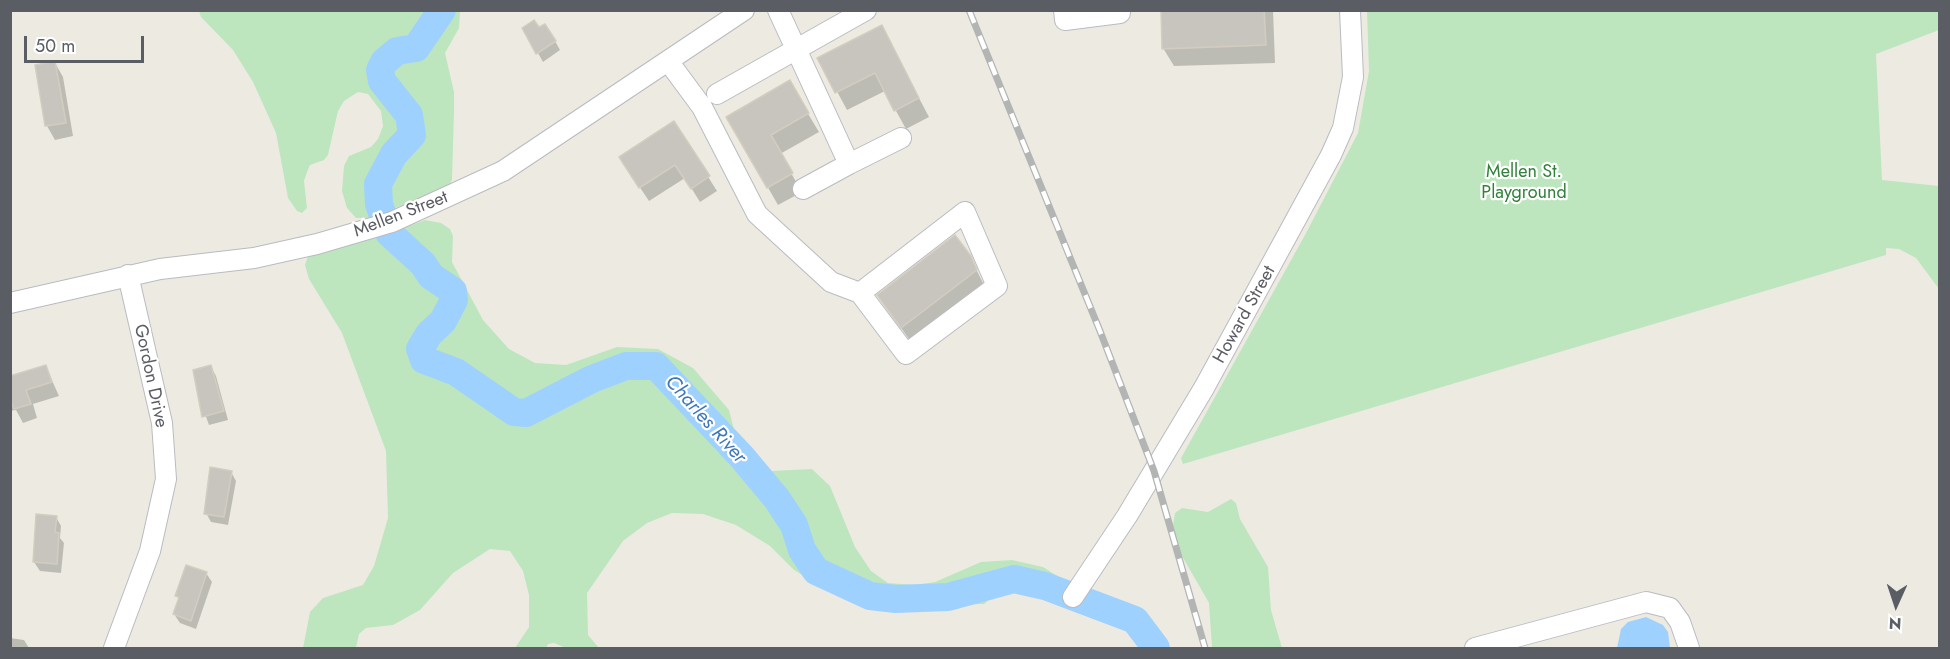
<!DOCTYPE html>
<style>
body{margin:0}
#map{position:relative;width:1950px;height:659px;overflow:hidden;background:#edebe1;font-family:Jost,sans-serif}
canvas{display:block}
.frame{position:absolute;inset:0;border:12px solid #5a5d63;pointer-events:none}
.north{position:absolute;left:1866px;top:575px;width:60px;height:60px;-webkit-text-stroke:4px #fff;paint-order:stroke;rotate:183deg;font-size:16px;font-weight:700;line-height:24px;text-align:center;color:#5a5d63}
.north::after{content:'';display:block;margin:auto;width:21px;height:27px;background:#5a5d63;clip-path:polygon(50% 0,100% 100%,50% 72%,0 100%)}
.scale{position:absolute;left:24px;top:36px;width:120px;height:27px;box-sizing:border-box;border:3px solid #5a5d63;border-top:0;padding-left:8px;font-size:18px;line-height:21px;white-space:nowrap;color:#5a5d63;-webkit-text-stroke:4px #fff;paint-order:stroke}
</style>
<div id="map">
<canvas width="1950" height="659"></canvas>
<div class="frame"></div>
<div class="north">N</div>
<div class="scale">50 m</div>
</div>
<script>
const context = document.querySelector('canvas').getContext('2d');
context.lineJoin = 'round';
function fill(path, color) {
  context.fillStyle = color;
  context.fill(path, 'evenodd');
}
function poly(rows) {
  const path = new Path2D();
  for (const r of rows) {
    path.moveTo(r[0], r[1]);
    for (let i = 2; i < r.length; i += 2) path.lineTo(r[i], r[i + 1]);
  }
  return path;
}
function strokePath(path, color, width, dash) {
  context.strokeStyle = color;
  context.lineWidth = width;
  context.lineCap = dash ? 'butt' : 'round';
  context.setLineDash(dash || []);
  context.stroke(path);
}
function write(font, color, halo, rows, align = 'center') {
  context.font = font + ' Jost,sans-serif';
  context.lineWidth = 4.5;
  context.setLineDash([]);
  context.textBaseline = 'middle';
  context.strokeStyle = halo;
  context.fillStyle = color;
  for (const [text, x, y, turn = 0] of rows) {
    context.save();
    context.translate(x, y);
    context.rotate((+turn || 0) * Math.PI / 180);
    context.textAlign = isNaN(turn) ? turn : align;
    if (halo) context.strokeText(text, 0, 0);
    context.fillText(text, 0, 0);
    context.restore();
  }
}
const green = poly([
 [199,11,460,11,459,28,445,53,454,92,454,110,452,180,448,187,390,210,380,218,356,218,347,208,342,191,344,166,349,156,371,147,378,139,383,126,381,111,368,94,358,92,344,101,338,111,328,155,324,160,310,165,307,172,304,181,307,208,302,213,297,211,288,198,276,133,253,82,233,50,201,17],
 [1367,11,1939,11,1939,30,1876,54,1882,180,1939,186,1939,289,1916,258,1899,249,1886,248,1886,255,1183,464,1181,458,1305,235,1358,133,1369,71],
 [425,220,441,223,450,229,453,236,452,262,483,320,509,349,535,363,566,365,617,347,658,349,693,368,729,410,737,441,755,462,771,471,812,469,830,486,855,547,871,571,888,583,915,585,935,582,981,562,1012,560,1043,567,1059,577,1060,588,1052,592,1001,590,984,604,872,606,829,591,794,570,770,546,736,525,703,514,672,513,647,523,623,541,587,593,588,635,599,648,566,648,554,643,548,644,546,648,515,648,529,627,529,595,523,571,510,551,490,549,453,573,420,610,393,625,366,628,359,634,356,648,303,648,310,612,323,598,363,585,374,566,388,518,386,451,342,333,309,279,305,265,308,256,373,230,391,233],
 [1231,499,1236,503,1240,519,1268,567,1271,610,1282,648,1212,648,1209,603,1178,549,1173,525,1175,513,1182,508,1208,512]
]);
const water = poly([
 [1646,617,1663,625,1668,632,1670,648,1617,648,1621,629,1628,622]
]);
const shadow = poly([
 [1162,10,1273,10,1275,63,1174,66,1163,48],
 [524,28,555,41,560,50,543,62],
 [891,45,929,117,906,129,885,91,847,110,819,58],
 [55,63,63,77,73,136,55,140,47,126],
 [789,82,819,132,780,154,802,192,778,205,728,118],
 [674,123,717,191,700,202,685,178,649,201,629,171],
 [970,257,986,289,913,345,879,296],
 [46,367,59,396,33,404,37,418,23,423,16,410,10,411,10,378],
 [211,367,216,376,228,420,209,425,196,389],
 [231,472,236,481,228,525,211,522,206,513],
 [56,517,61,526,60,538,64,543,61,573,40,571,34,562],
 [206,573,212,582,196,629,180,623,174,614,179,600,177,596],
 [10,638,24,640,29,648,10,648]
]);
const river = poly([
 [442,10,416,48,397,51,384,62,380,70,382,81,409,115,412,135,394,154,378,184,379,204,389,233,423,264,431,276,453,291,454,300,443,321,429,334,420,349,424,360,456,372,514,412,526,413,592,379,626,366,656,366,741,456,777,499,794,525,802,550,816,571,870,596,896,599,948,597,1014,579,1045,586,1135,620,1156,648]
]);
const building = poly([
 [1161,10,1264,10,1266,45,1162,49,1161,10],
 [534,20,539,27,545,24,556,41,536,54,522,28,534,20],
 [882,25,919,98,894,111,875,73,835,93,817,58,882,25],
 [55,61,66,123,45,126,35,65,55,61],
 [790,80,809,113,771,135,793,173,767,188,726,117,790,80],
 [674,121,710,176,691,189,675,165,639,188,619,157,674,121],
 [955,235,971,256,977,270,901,328,877,295,955,235],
 [46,365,52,382,26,390,31,404,14,409,10,399,10,376,46,365],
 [211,365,224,411,202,417,193,370,211,365],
 [210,467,232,471,224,517,204,514,210,467],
 [36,514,57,516,55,532,59,533,57,564,33,562,36,514],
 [186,565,207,572,191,621,173,614,179,597,175,596,186,565]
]);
const minor = poly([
 [778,10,849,164,803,189],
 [1064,10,1065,20,1120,13,1120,10],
 [668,61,702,107,757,214,831,282,860,293,965,212,997,286,906,354,860,293],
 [717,94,866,10],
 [849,164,901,138],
 [10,303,160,269,254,258,317,244,392,222,503,171,744,10],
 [1073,597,1127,516,1204,388,1331,155,1343,128,1353,77,1350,10],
 [114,648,150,551,166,479,162,423,128,275],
 [1475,648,1646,602,1670,608,1680,622,1689,648]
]);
const rail = poly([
 [969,10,1100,331,1154,471,1205,648]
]);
const parkNames = [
 ["Mellen St.",1524,173],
 ["Playground",1524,194]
];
const streetNames = [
 ["Mellen Street",401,215,-21],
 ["Howard Street",1245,315,-61],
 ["Gordon Drive",150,376,78]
];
const waterNames = [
 ["Charles River",705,420,48]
];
fill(green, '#bde6bf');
fill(water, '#9fd1ff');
fill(shadow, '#0003');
strokePath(river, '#9fd1ff', 28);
fill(building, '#c8c5bf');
strokePath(building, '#d2cdc0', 1.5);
strokePath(minor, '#b9bbc1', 22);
strokePath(minor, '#fff', 20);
strokePath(rail, '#b3b4b4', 7);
strokePath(rail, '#fff', 4.5, [14]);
write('18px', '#32813a', '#fff', parkNames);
write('18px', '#5a5d63', '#fff', streetNames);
write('italic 20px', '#3e76bb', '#fff', waterNames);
</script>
